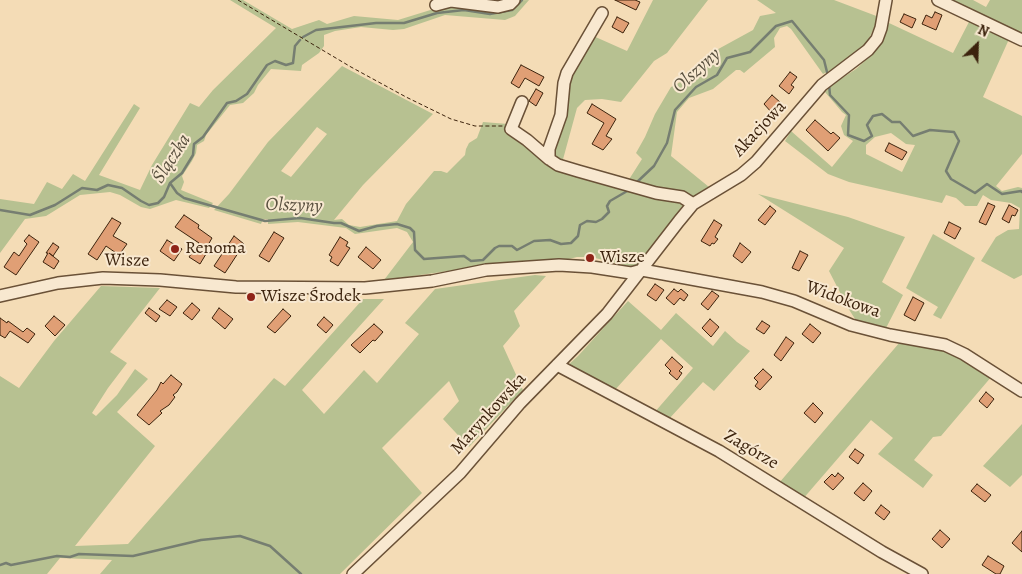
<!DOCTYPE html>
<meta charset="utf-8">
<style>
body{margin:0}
#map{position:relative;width:1022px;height:574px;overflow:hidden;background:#f4dcb6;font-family:Alegreya,serif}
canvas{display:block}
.north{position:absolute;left:952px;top:20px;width:50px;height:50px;-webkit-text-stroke:4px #f8e8d0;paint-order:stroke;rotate:24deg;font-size:14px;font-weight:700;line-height:20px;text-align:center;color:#3c230d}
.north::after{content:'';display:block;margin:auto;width:18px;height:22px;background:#3c230d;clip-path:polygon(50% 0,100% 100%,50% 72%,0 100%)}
</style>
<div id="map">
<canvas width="1022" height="574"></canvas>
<div class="north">N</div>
</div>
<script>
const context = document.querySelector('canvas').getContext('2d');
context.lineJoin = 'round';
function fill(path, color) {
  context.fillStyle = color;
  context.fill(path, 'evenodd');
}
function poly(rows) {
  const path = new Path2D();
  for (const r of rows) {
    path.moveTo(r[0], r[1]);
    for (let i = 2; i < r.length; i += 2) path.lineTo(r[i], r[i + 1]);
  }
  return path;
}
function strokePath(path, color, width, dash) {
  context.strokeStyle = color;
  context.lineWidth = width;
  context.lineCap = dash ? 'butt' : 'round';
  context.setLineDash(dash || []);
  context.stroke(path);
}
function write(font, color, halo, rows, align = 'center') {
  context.font = font + ' Alegreya,serif';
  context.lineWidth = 4;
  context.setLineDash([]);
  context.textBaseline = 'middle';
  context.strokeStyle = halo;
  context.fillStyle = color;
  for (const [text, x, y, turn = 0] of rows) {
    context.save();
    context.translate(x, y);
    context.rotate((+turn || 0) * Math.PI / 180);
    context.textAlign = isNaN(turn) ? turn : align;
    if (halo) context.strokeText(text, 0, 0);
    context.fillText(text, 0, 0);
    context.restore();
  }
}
const green = poly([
 [230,0,243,0,292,29,319,20,327,24,354,16,398,20,450,4,529,0,515,16,505,20,445,15,404,29,393,30,361,27,335,31,324,35,324,46,319,53,302,65,301,71,271,69,258,85,254,93,243,103,230,105,206,135,204,141,197,145,196,153,192,161,182,176,184,182,181,190,213,203,209,208,176,200,150,209,141,207,120,195,110,192,80,195,46,216,25,219,0,253,0,199,34,204,47,182,62,189,73,174,85,181,134,104,140,108,99,175,140,190,152,165,190,103,199,107,213,90,276,28],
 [653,0,708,0,667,53,654,61,621,102,602,99,585,100,577,108,562,163,552,158,565,84,591,35,627,51],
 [757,0,834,0,879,17,866,45,837,67,823,74,791,29,787,26,780,28,774,38,775,47,744,73,740,70,736,70,713,89,689,98,677,112,671,156,709,187,694,198,628,181,642,159,636,153,645,137,655,114,671,87,694,75,711,53,753,30,760,16,776,13],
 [946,0,973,0,986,7,990,0,1022,0,1022,37],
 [971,18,1010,37,983,97,1022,116,1022,154,996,186,1002,191,1018,187,1022,188,1022,275,1014,279,981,261,996,237,1008,230,1019,229,1020,208,1011,203,991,200,983,195,977,206,965,206,956,198,946,195,942,203,849,182,828,174,785,141,791,131,832,167,853,141,844,135,841,126,846,115,842,112,825,92,833,84,856,69,867,59,878,46,889,23,953,53],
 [891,133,906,144,915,145,902,172,866,154,866,145,875,137],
 [342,66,433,114,363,185,334,220,342,219,349,225,360,227,397,221,406,204,434,171,441,171,447,173,465,155,466,149,469,143,477,138,483,122,508,124,539,153,680,200,684,204,637,266,632,267,587,256,587,257,577,257,565,260,506,263,384,280,413,242,407,232,397,228,355,234,346,228,298,222,268,224,268,219,263,219,261,224,214,210,229,194,268,142],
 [317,127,327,134,291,177,281,171],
 [758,194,848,217,905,237,882,282,903,295,885,330,857,322,848,308,829,271,844,248],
 [933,234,975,258,941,319,933,315,938,307,906,288],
 [535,275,546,276,514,311,520,326,503,346,523,390,469,447,443,419,459,401,449,381,382,448,422,493,340,574,100,574,112,560,60,558,47,574,0,574,0,376,19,388,54,341,101,286,160,288,110,352,127,363,108,388,92,413,96,416,117,395,135,369,148,379,117,412,155,446,75,546,128,544,274,378,285,386,363,299,384,299,302,390,324,414,364,370,377,383,419,334,405,323,435,289],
 [628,301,661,330,676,313,713,346,725,331,737,342,750,351,714,391,703,382,668,420,654,413,693,368,661,339,614,391,567,366,578,356],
 [900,342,936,348,966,359,992,376,941,436,933,437,914,460,933,475,923,488,878,454,893,438,871,420,802,500,779,483],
 [1022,424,1022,475,1010,487,983,466]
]);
const stream = poly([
 [303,37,316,30,376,23,404,23,437,13,464,10,490,14,512,10,522,0],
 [829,84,830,95,849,115,848,135,864,141,872,136,867,125,873,116,882,114,892,122,900,122,913,136,930,130,954,132,959,141,946,171,951,179,975,193,987,184,1002,194,1021,191,1022,192],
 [170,183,177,193,184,198,265,221,300,218,334,223,341,223,359,231,377,226,397,224,410,228,414,232,415,250,424,259,464,256,471,261,483,260,495,248,499,246,512,246,517,250,534,241,550,240,561,244,571,243,578,236,580,225,587,221,596,222,602,219,609,212,607,206,610,201,629,190],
 [636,183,654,166,667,143,675,110,696,87,717,75,727,58,750,52,776,26,792,21,824,60,828,76],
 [0,210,30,215,55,205,82,188,97,190,108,185,122,188,141,201,149,205,158,203,164,197,170,183,182,173,193,155,194,144,203,137,227,103,236,101,247,94,267,65,275,61,286,65,293,63,295,46,300,40],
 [0,565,6,563,11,565,57,556,70,557,79,554,133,556,201,540,240,536,270,546,301,574]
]);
const building = poly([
 [615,0,635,0,640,2,636,10,615,0],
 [935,12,942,15,936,30,922,24,926,15,932,18,935,12],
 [904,14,916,19,912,28,900,22,904,14],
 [617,17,629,23,623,33,612,27,617,17],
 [521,65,544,77,539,86,525,78,519,88,511,83,521,65],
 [790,72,797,77,791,85,794,87,789,94,779,86,790,72],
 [536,89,543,93,536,106,529,101,536,89],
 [772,95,781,103,772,113,764,104,772,95],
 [592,104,616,119,606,136,612,139,603,150,592,144,604,123,587,113,592,104],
 [815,120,831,134,833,132,840,138,828,151,806,130,815,120],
 [889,143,907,152,902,160,885,151,889,143],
 [988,203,995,206,986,225,979,222,988,203],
 [1009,205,1018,210,1015,216,1012,215,1009,223,1002,219,1009,205],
 [770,206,776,211,765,225,758,220,770,206],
 [184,215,199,225,198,228,212,238,204,252,206,254,200,264,189,257,199,243,175,227,184,215],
 [112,218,121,223,113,236,127,244,119,255,106,246,97,260,88,254,112,218],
 [714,220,722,225,715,237,718,239,714,244,712,243,710,246,701,241,714,220],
 [949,222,961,228,955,239,944,233,949,222],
 [274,232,284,238,269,262,259,256,274,232],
 [29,235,39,242,16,275,4,267,14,252,19,256,27,244,24,241,29,235],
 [234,236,244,244,225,273,214,266,234,236],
 [340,237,348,242,346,246,350,248,338,266,330,261,332,257,329,255,340,237],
 [167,240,182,249,174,261,160,251,167,240],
 [53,243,59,247,53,256,49,253,59,261,54,269,43,262,48,253,46,253,53,243],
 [740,243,751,252,742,263,733,256,740,243],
 [366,247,381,260,373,269,358,257,366,247],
 [800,251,808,255,799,271,792,268,800,251],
 [655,284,664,290,656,301,647,295,655,284],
 [674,289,678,292,681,289,688,295,684,301,680,298,674,305,666,298,674,289],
 [712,291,719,296,708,310,701,304,712,291],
 [913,297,924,303,915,321,904,315,913,297],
 [167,300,177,307,170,316,159,309,167,300],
 [192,303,200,310,192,320,183,313,192,303],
 [149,308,160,316,156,322,145,313,149,308],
 [219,308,233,319,225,329,212,318,219,308],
 [283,309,291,316,275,333,267,327,283,309],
 [54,316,65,325,55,336,45,326,54,316],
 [324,317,333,325,326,333,317,325,324,317],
 [0,318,7,323,8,321,23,332,27,328,35,334,28,343,10,331,5,338,0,335,0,318],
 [710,319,719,327,711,337,702,328,710,319],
 [762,321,770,326,764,334,756,329,762,321],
 [374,324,383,332,375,341,373,340,360,353,351,345,374,324],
 [810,324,821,333,813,343,802,334,810,324],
 [786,337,794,343,781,361,774,355,786,337],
 [672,357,683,367,679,371,682,373,677,380,669,373,671,371,665,365,672,357],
 [763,369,772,377,760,390,755,386,758,382,754,378,763,369],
 [171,375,182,384,177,392,173,395,175,397,169,405,160,411,162,413,149,425,137,415,157,390,161,382,163,384,171,375],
 [986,392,994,399,987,408,979,401,986,392],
 [813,403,823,413,815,423,804,413,813,403],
 [855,449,864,455,858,464,849,457,855,449],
 [838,473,844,478,833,490,824,482,832,474,835,477,838,473],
 [863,483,872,491,864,501,854,493,863,483],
 [977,484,991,495,985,502,971,491,977,484],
 [881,505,890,512,884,520,875,513,881,505],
 [940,530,950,539,942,548,932,539,940,530],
 [1022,531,1022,552,1012,543,1022,531],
 [988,556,1004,566,1000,574,996,574,982,565,988,556]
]);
const path = poly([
 [238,0,351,67,406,97,451,119,475,126,503,126]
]);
const minor = poly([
 [938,0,1022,40],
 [436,5,451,1,498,7,510,4,514,0],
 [522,102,511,129,527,140,549,159,558,165,578,171,656,193,682,197,693,204],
 [549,159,549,149,561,115,564,83,567,73,602,13],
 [0,296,58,283,103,278,160,280,236,287,365,288,432,281,486,270,559,265,592,267,631,273,642,270,762,292,794,301,851,325,890,335,945,345,964,354,1022,391],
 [557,365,719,451,882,552,922,574],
 [353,574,460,473,520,403,607,314,679,221,693,204,741,175,756,162,822,85,868,50,877,39,881,28,886,0]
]);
const markers = [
 [175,249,5,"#8f2418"],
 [590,258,5,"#8f2418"],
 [251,297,5,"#8f2418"]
];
const streetNames = [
 ["Akacjowa",760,129,-47],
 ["Wisze",127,261,1],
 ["Widokowa",843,300,20],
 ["Marynkowska",489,414,-48],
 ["Zagórze",751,450,31]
];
const poiNames = [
 ["Renoma",185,249],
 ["Wisze",600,258],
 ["Wisze Środek",261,297]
];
const waterNames = [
 ["Olszyny",697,71,-42],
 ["Ślączka",172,159,-57],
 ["Olszyny",294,206,2]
];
fill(green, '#b7c191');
strokePath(stream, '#767e71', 2.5);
fill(building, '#e09f75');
strokePath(building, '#3c230d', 1);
strokePath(minor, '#6a5137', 14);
strokePath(path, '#3c230d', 1, [4, 2.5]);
strokePath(minor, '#f8e8d0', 11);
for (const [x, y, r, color] of markers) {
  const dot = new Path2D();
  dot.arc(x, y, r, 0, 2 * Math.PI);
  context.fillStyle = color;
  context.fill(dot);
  strokePath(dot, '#f8e8d0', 2);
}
write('18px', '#3c230d', '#f8e8d0', streetNames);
write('18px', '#3c230d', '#f8e8d0', poiNames, 'left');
write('italic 19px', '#59503f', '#f8e8d0', waterNames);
</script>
